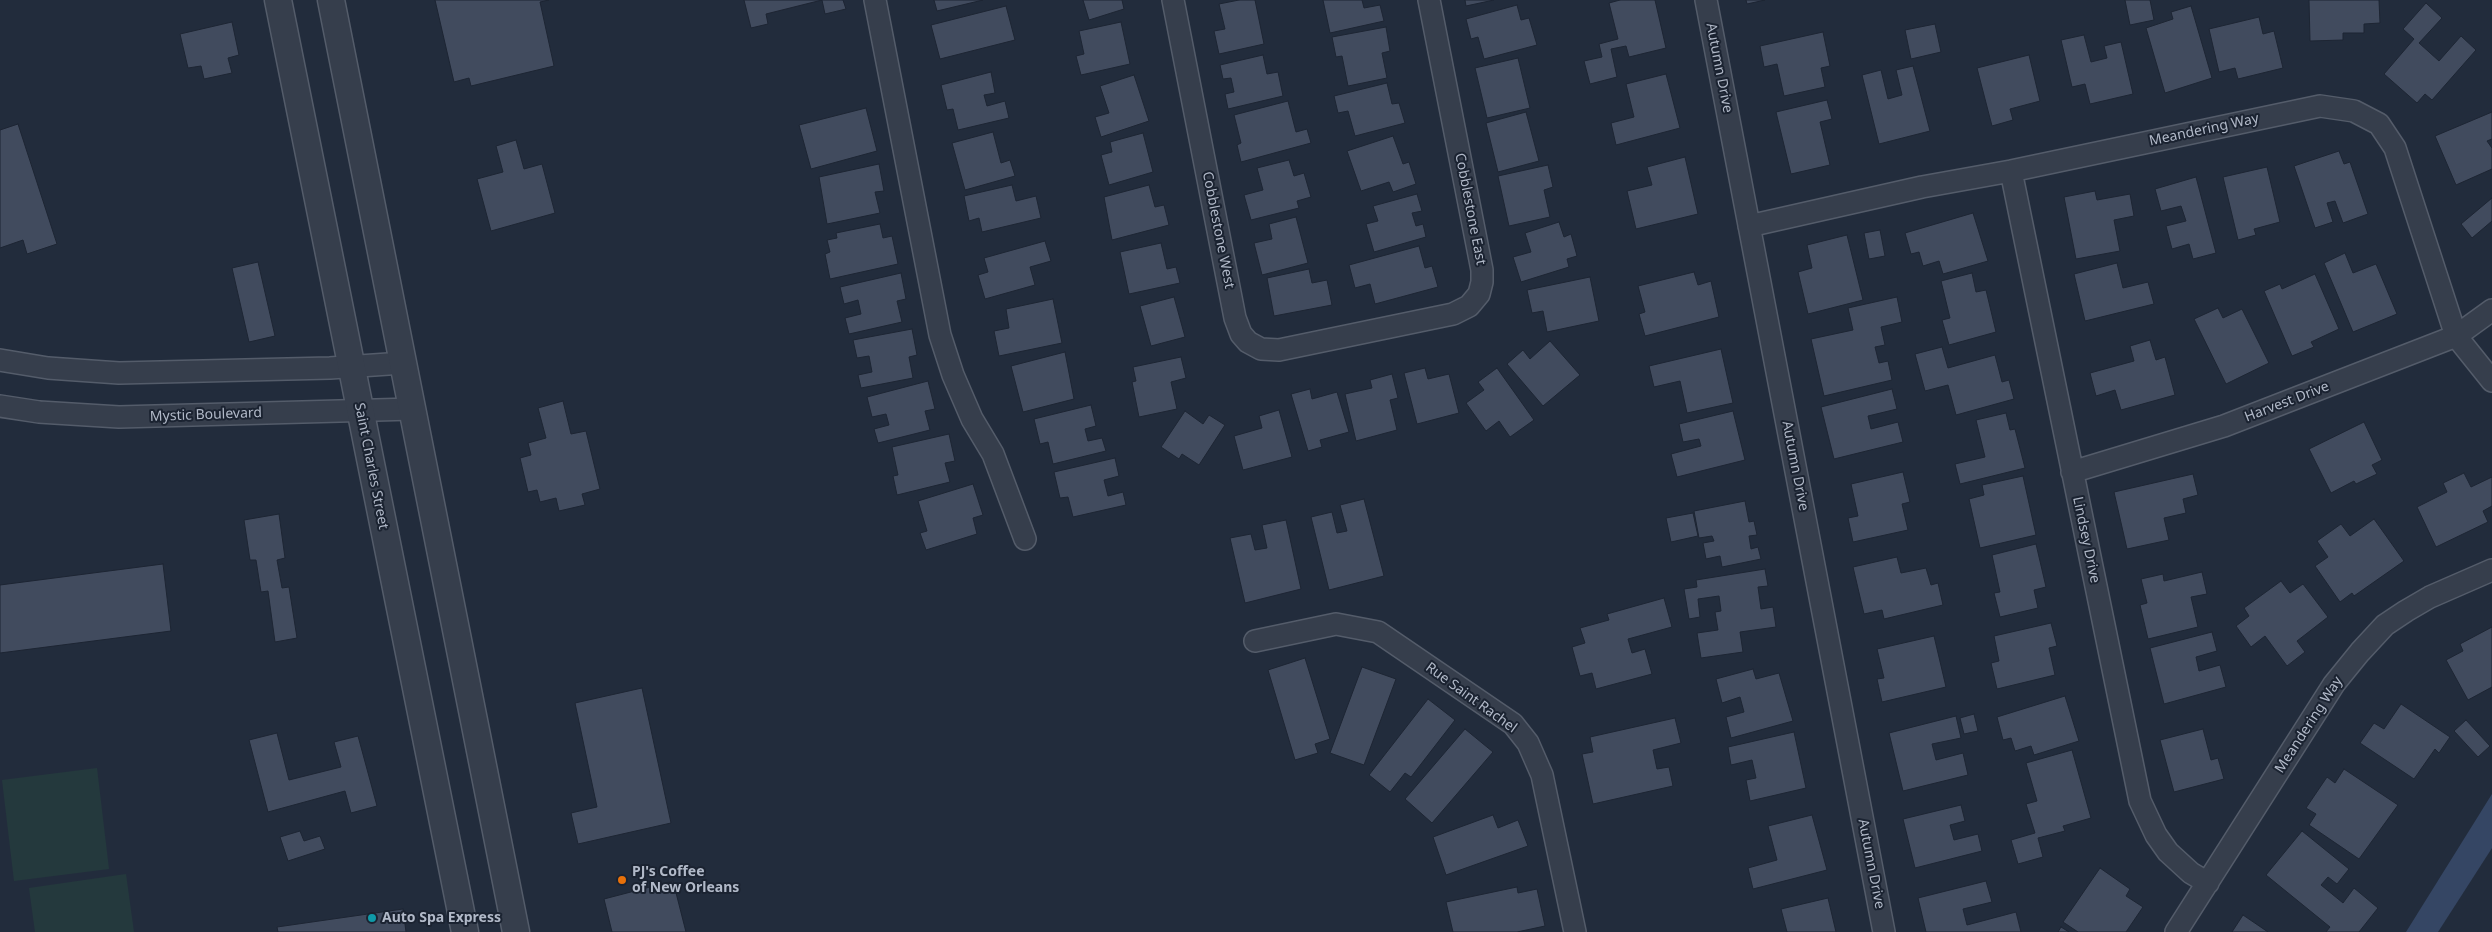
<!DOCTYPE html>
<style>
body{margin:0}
canvas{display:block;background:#222c3c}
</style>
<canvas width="2492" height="932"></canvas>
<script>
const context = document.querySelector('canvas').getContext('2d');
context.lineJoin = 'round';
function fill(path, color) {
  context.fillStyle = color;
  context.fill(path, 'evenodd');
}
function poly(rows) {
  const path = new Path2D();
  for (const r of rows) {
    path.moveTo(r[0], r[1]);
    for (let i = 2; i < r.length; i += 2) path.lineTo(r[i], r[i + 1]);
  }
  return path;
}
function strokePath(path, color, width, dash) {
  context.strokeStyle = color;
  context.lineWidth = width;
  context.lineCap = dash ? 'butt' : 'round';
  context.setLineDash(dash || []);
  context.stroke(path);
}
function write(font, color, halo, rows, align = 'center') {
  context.font = font + ' "Noto Sans",sans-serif';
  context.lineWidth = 4;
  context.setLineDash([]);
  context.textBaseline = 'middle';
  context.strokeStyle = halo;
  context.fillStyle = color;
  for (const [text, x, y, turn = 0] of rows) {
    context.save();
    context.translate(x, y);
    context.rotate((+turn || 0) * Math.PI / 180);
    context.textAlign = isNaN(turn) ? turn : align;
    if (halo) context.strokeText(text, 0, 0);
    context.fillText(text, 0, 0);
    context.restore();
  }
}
const green = poly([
 [97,768,109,869,14,881,2,780],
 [126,874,134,932,35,932,29,888]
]);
const water = poly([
 [2492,794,2492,848,2438,932,2406,932]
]);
const building = poly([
 [435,0,549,0,540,2,554,66,471,86,469,78,454,82,435,0],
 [744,0,822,0,766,14,768,24,751,28,744,0],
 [822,0,843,0,846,9,825,14,822,0],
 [934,0,983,0,937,11,934,0],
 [1083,0,1122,0,1124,9,1089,20,1083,0],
 [1239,0,1255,0,1264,44,1219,54,1214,31,1225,29,1219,4,1239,0],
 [1323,0,1362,0,1364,8,1380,5,1384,21,1330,33,1323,0],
 [1465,0,1494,0,1466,6,1465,0],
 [1620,0,1655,0,1666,48,1629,57,1626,46,1611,49,1617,77,1590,84,1584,61,1602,57,1599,44,1618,39,1609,3,1620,0],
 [1746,0,1765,0,1747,4,1746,0],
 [2125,0,2150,0,2154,20,2130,25,2125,0],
 [2309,0,2379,0,2380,23,2364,24,2364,33,2343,33,2343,40,2310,41,2309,0],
 [2426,3,2442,18,2419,43,2439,61,2461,36,2476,50,2432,100,2425,94,2417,103,2384,74,2414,39,2403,29,2426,3],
 [1517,5,1521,20,1529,18,1537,45,1484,59,1478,37,1471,39,1466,19,1517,5],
 [1006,6,1015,40,940,59,931,25,1006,6],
 [2191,6,2212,78,2165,93,2146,28,2173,19,2171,12,2191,6],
 [2259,17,2263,34,2274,31,2283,68,2238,79,2235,68,2219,72,2209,29,2259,17],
 [232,22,239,55,228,58,232,73,204,79,201,66,188,68,180,34,232,22],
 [1121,22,1130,64,1081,75,1076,56,1084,54,1079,31,1121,22],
 [1935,24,1941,52,1911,59,1905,30,1935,24],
 [1386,27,1390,51,1382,53,1387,78,1348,86,1342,56,1336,57,1332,37,1386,27],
 [1823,32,1830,66,1821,68,1825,87,1784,96,1777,64,1764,67,1760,46,1823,32],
 [2084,35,2091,62,2107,58,2104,46,2121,42,2133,94,2090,104,2085,84,2072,87,2061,40,2084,35],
 [1263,55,1267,74,1278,72,1283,96,1228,109,1225,94,1234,92,1231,78,1223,79,1220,65,1263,55],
 [2029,55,2040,101,2010,109,2013,120,1992,126,1977,68,2029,55],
 [1518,58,1530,108,1487,118,1475,68,1518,58],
 [1913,66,1930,131,1879,144,1862,75,1881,70,1888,99,1902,95,1896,70,1913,66],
 [991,72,995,93,984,95,987,106,1005,101,1009,118,958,130,953,109,947,110,941,85,991,72],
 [1666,74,1680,128,1616,145,1611,123,1634,117,1626,84,1666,74],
 [1134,75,1149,121,1101,137,1095,117,1109,113,1100,86,1134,75],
 [1387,83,1392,104,1399,103,1405,123,1355,136,1348,111,1338,113,1334,96,1387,83],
 [1827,100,1832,119,1820,122,1830,165,1791,174,1776,112,1827,100],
 [1288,101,1296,132,1307,129,1311,143,1241,162,1237,145,1241,143,1234,115,1288,101],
 [866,108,877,151,811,169,799,125,866,108],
 [1526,112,1539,161,1498,172,1486,123,1526,112],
 [2492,112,2492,139,2487,141,2492,148,2492,169,2456,185,2435,136,2492,112],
 [18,124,57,244,27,254,23,240,0,248,0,130,18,124],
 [993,132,1001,163,1010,160,1015,176,965,190,952,143,993,132],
 [1143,133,1153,172,1109,185,1101,155,1112,152,1110,142,1143,133],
 [1393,136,1403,164,1409,162,1416,184,1393,192,1389,182,1361,191,1347,151,1393,136],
 [516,140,524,169,542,164,555,213,491,231,477,179,503,172,496,146,516,140],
 [2339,151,2344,164,2350,162,2368,214,2343,223,2335,201,2327,203,2333,222,2315,228,2294,166,2339,151],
 [1685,157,1698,214,1636,229,1627,191,1652,185,1647,167,1685,157],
 [1289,160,1294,176,1304,173,1311,197,1297,201,1299,208,1251,220,1244,195,1263,190,1257,168,1289,160],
 [879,164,884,191,875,192,880,213,827,224,819,177,879,164],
 [1548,165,1553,187,1544,190,1550,217,1509,226,1498,176,1548,165],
 [2267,167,2280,222,2254,229,2256,235,2238,240,2223,177,2267,167],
 [2196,177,2216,253,2193,259,2189,244,2172,249,2166,226,2186,221,2181,206,2161,211,2155,189,2196,177],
 [1012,185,1016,201,1036,196,1041,218,982,232,979,218,969,221,964,196,1012,185],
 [1149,185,1155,207,1164,205,1169,225,1112,240,1104,197,1149,185],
 [2095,191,2097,200,2130,194,2134,216,2114,220,2120,251,2076,259,2064,197,2095,191],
 [1417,194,1422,211,1412,213,1416,226,1423,224,1426,237,1374,252,1366,224,1378,221,1373,206,1417,194],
 [2492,198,2492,221,2472,238,2461,224,2492,198],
 [1973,213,1988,261,1943,274,1939,261,1923,266,1919,252,1911,254,1905,233,1973,213],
 [1296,217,1308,263,1262,275,1254,243,1272,239,1269,224,1296,217],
 [1559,222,1564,237,1571,234,1577,256,1567,259,1569,267,1521,282,1513,257,1531,252,1525,233,1559,222],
 [880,224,883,238,892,236,898,264,830,279,825,254,830,252,827,240,837,238,836,233,880,224],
 [1880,230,1885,256,1869,259,1864,233,1880,230],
 [1847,235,1863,300,1808,314,1798,272,1812,268,1807,245,1847,235],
 [1045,241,1051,261,1030,267,1035,285,985,299,978,275,988,272,984,258,1045,241],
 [1161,243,1167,269,1176,267,1180,283,1129,294,1120,252,1161,243],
 [1419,246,1425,268,1432,266,1438,287,1375,304,1370,284,1355,288,1349,265,1419,246],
 [2345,253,2353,273,2376,264,2397,314,2353,332,2324,263,2345,253],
 [258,262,275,336,249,342,232,268,258,262],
 [2117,263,2123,288,2148,282,2154,304,2085,321,2074,274,2117,263],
 [1309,269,1312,283,1327,280,1332,305,1274,316,1267,278,1309,269],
 [1694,272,1698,285,1711,281,1719,317,1645,336,1639,314,1645,312,1638,286,1694,272],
 [901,273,906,299,897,301,902,322,849,334,845,318,861,314,858,300,844,304,840,287,901,273],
 [1972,273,1976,292,1986,290,1996,332,1949,345,1942,320,1950,318,1941,281,1972,273],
 [2315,274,2339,329,2311,342,2314,347,2292,356,2264,291,2280,284,2282,289,2315,274],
 [1590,277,1599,321,1547,332,1543,311,1532,313,1527,290,1590,277],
 [1174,297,1185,337,1151,346,1140,306,1174,297],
 [1897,297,1902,322,1881,327,1885,345,1875,347,1879,363,1888,361,1892,380,1824,396,1811,339,1853,330,1848,308,1897,297],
 [1053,299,1062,343,999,356,994,331,1009,328,1006,309,1053,299],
 [2218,308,2223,318,2242,309,2269,363,2226,384,2194,319,2218,308],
 [912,329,917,355,909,357,913,378,861,388,858,375,872,372,869,356,857,358,853,340,912,329],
 [2150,340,2156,360,2165,357,2175,395,2121,410,2115,390,2096,396,2090,373,2134,361,2130,346,2150,340],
 [1550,341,1580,375,1543,406,1507,364,1523,350,1530,359,1550,341],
 [1942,347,1948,368,1995,355,2002,382,2009,380,2014,399,1956,415,1948,385,1925,391,1915,354,1942,347],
 [1721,349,1733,403,1687,413,1680,381,1654,387,1649,366,1721,349],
 [1065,352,1074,399,1023,412,1011,366,1065,352],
 [1181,357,1186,378,1171,382,1177,409,1139,417,1132,382,1136,381,1133,367,1181,357],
 [1425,368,1428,379,1449,374,1459,413,1417,424,1404,373,1425,368],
 [1497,368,1534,420,1510,437,1499,421,1486,431,1466,403,1484,390,1478,382,1497,368],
 [1392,374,1398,398,1390,400,1397,430,1356,441,1345,394,1372,388,1370,380,1392,374],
 [928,381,935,409,925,411,930,430,878,443,874,429,889,425,886,414,872,417,867,397,928,381],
 [1310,389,1312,399,1337,392,1349,432,1320,440,1322,447,1308,451,1291,394,1310,389],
 [1892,389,1897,409,1868,416,1871,429,1898,422,1903,442,1834,459,1821,407,1892,389],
 [563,401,571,434,586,431,600,489,582,494,585,505,559,511,556,498,540,502,537,490,528,492,520,458,531,455,528,443,546,438,538,408,563,401],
 [1091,405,1096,426,1085,429,1088,441,1102,438,1106,451,1053,464,1048,442,1040,444,1034,419,1091,405],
 [1279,410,1292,457,1243,470,1234,436,1262,428,1259,416,1279,410],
 [1185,411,1203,424,1209,415,1225,425,1199,465,1182,454,1179,459,1161,447,1185,411],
 [1733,411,1745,460,1677,477,1671,454,1701,446,1699,439,1683,442,1679,424,1733,411],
 [2006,413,2010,430,2015,429,2025,468,1960,484,1955,464,1985,457,1976,420,2006,413],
 [2364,422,2382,460,2372,465,2377,474,2356,484,2354,481,2331,493,2309,449,2364,422],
 [949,434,955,461,945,463,950,482,897,495,893,476,898,475,892,447,949,434],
 [1115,458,1119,476,1104,480,1108,496,1123,492,1126,505,1073,517,1068,497,1060,498,1054,472,1115,458],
 [1903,472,1910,502,1902,504,1908,530,1853,542,1848,518,1858,516,1851,484,1903,472],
 [2464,473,2471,487,2492,477,2492,506,2483,511,2488,522,2436,547,2417,507,2447,492,2443,483,2464,473],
 [2193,474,2198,495,2183,499,2186,513,2164,518,2169,540,2127,549,2114,492,2193,474],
 [2023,476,2036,535,1980,548,1969,499,1984,495,1982,485,2023,476],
 [973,484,983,515,973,518,977,534,926,550,920,533,927,531,918,501,973,484],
 [1364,499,1384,576,1329,590,1311,517,1332,512,1337,533,1347,531,1340,505,1364,499],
 [1745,501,1749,522,1754,521,1757,535,1749,536,1751,549,1758,547,1761,559,1722,567,1720,556,1706,559,1703,543,1714,541,1712,536,1699,538,1694,511,1745,501],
 [1693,513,1698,536,1671,542,1666,518,1693,513],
 [279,514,285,558,277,560,282,588,289,587,297,638,275,642,268,591,261,592,256,560,250,560,244,520,279,514],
 [2374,519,2404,561,2354,596,2352,593,2340,602,2315,566,2328,557,2317,541,2341,524,2350,536,2374,519],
 [1286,520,1301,589,1245,603,1230,538,1251,534,1255,550,1267,548,1262,525,1286,520],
 [2036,544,2046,587,2034,590,2038,608,2000,617,1994,593,2000,592,1992,555,2036,544],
 [1897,557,1901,573,1926,568,1931,585,1938,583,1943,605,1884,619,1882,610,1864,614,1853,567,1897,557],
 [163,564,171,631,0,653,0,585,163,564],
 [1765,569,1768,586,1758,587,1761,609,1773,607,1776,627,1740,632,1743,652,1701,658,1697,633,1718,630,1715,612,1721,611,1719,596,1698,599,1700,617,1689,619,1684,589,1697,587,1696,580,1765,569],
 [2202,572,2207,594,2191,597,2198,627,2148,639,2140,605,2147,603,2141,579,2163,574,2164,581,2202,572],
 [2281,581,2290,593,2303,584,2328,617,2297,641,2305,652,2287,666,2265,636,2251,647,2236,626,2249,616,2244,608,2281,581],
 [1664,598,1672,627,1628,639,1632,653,1645,649,1652,674,1596,689,1592,673,1580,676,1572,647,1585,643,1580,628,1609,620,1607,614,1664,598],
 [2051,623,2057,646,2049,648,2055,675,1997,689,1991,663,1999,661,1994,636,2051,623],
 [2492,627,2492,687,2468,700,2446,660,2463,651,2460,644,2492,627],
 [2212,632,2217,651,2196,657,2199,671,2220,665,2226,687,2164,704,2150,648,2212,632],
 [1934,636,1946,687,1882,702,1877,679,1884,678,1877,649,1934,636],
 [1305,658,1330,739,1315,744,1318,753,1295,760,1268,670,1305,658],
 [1362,667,1396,679,1364,765,1330,753,1362,667],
 [1753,669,1756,679,1779,673,1793,721,1731,738,1726,717,1744,712,1740,697,1722,703,1716,679,1753,669],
 [642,688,671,823,578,844,571,813,597,807,575,703,642,688],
 [2065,696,2079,741,2034,755,2031,746,2015,751,2011,738,2003,740,1997,717,2065,696],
 [1428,699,1455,720,1411,777,1405,773,1390,792,1369,775,1428,699],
 [2401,704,2450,737,2439,753,2435,749,2414,779,2360,743,2374,723,2384,729,2401,704],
 [1974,714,1978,731,1964,734,1960,718,1974,714],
 [1956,716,1961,738,1932,744,1936,760,1963,753,1968,775,1903,791,1889,733,1956,716],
 [1675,718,1681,743,1653,750,1657,769,1669,767,1673,786,1593,804,1582,754,1593,752,1590,737,1675,718],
 [2466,720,2490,746,2478,757,2454,731,2466,720],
 [1465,729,1493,752,1432,823,1405,799,1465,729],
 [2203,729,2211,760,2218,758,2224,779,2174,792,2160,740,2203,729],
 [1794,732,1806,788,1750,801,1746,780,1756,778,1752,760,1731,765,1728,747,1794,732],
 [277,733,289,780,341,767,334,742,358,736,377,806,351,813,345,791,268,812,249,740,277,733],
 [2072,750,2091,818,2063,826,2065,831,2038,838,2043,857,2018,864,2011,840,2035,833,2026,804,2037,801,2026,763,2072,750],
 [2344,769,2398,805,2359,859,2309,825,2316,814,2306,808,2327,777,2335,783,2344,769],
 [1961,805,1965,821,1950,825,1954,840,1978,834,1982,851,1915,868,1903,819,1961,805],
 [1493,815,1498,828,1518,820,1528,846,1446,875,1433,837,1493,815],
 [1812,815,1827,870,1753,889,1748,868,1777,860,1768,826,1812,815],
 [300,831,304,841,320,836,325,849,288,861,280,837,300,831],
 [2302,831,2349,869,2337,884,2328,877,2321,885,2343,903,2354,888,2378,908,2359,932,2326,932,2330,927,2266,875,2302,831],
 [2100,868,2130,889,2126,896,2143,907,2126,932,2078,932,2063,922,2100,868],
 [673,881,686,932,612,932,604,899,673,881],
 [1986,881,1992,902,1963,909,1967,925,2016,912,2021,932,1926,932,1918,898,1986,881],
 [1517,887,1518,893,1537,889,1545,926,1517,932,1453,932,1446,902,1517,887],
 [1828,898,1836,932,1787,932,1781,909,1828,898],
 [403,909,406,932,278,932,277,927,403,909],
 [2243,915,2268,932,2232,932,2243,915],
 [2061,927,2069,932,2058,932,2061,927]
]);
const minor = poly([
 [875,0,940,335,953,375,972,419,993,454,1025,539],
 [1173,0,1235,318,1241,334,1248,342,1261,349,1279,350,1453,314,1469,306,1479,294,1482,282,1482,270,1429,0],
 [1706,0,1884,932],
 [2011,171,2140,801,2156,835,2168,852,2191,873,2208,883],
 [1749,226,1922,187,2011,171,2320,106,2354,111,2379,124,2395,148,2456,336,2492,381],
 [0,360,48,368,119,373,330,368,403,363],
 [0,406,39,412,119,417,413,409],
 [2072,472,2224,426,2456,336,2492,310],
 [1255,641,1336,624,1378,632,1513,724,1528,743,1542,775,1575,932],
 [2176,932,2334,684,2360,652,2385,625,2406,611,2430,597,2492,570]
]);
const tertiary = poly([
 [278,0,465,932],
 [331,0,516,932]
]);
const markers = [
 [622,880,5,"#e8710a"],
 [372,918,5,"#0f9aa8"]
];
const streetNames = [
 ["Autumn Drive",1719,68,79],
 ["Meandering Way",2204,130,-12],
 ["Cobblestone East",1470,209,79],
 ["Cobblestone West",1218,230,79],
 ["Harvest Drive",2287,402,-21],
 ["Mystic Boulevard",206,415,-2],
 ["Saint Charles Street",371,466,79],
 ["Autumn Drive",1795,466,79],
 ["Lindsey Drive",2086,540,78],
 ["Rue Saint Rachel",1471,698,36],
 ["Meandering Way",2309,725,-57],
 ["Autumn Drive",1871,864,79]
];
const poiNames = [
 ["PJ's Coffee",632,872],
 ["of New Orleans",632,888],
 ["Auto Spa Express",382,918]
];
fill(green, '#24393d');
fill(water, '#354664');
fill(building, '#414b5e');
strokePath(building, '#1d2533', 1);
strokePath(minor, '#545c6a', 24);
strokePath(tertiary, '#545c6a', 29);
strokePath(minor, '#363e4c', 21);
strokePath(tertiary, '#363e4c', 26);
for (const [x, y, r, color] of markers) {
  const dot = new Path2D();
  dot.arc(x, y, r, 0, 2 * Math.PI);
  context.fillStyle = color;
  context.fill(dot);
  strokePath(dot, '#1b2331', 2);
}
write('14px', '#b1b9c8', '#1b2331', streetNames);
write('bold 14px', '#b1b9c8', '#1b2331', poiNames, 'left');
</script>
